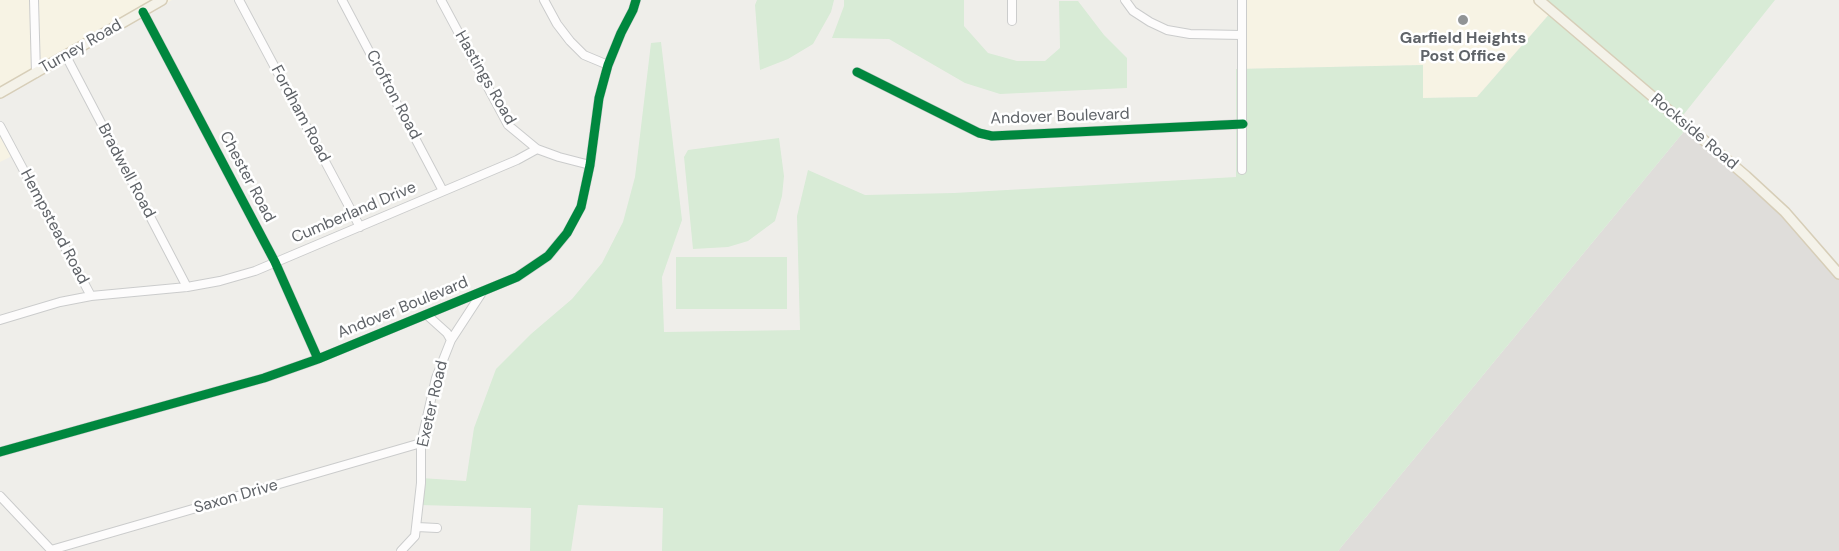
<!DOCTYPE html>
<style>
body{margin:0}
canvas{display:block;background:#efeeea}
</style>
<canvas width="1839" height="551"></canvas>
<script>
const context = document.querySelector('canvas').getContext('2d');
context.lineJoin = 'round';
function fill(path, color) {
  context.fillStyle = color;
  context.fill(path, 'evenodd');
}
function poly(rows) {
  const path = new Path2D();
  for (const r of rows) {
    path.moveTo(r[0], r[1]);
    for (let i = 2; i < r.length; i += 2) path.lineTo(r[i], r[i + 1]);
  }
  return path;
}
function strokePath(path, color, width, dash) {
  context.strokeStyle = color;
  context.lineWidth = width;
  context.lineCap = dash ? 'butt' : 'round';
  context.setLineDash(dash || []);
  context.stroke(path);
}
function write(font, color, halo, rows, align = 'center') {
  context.font = font + ' "DM Sans",sans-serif';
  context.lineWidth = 5;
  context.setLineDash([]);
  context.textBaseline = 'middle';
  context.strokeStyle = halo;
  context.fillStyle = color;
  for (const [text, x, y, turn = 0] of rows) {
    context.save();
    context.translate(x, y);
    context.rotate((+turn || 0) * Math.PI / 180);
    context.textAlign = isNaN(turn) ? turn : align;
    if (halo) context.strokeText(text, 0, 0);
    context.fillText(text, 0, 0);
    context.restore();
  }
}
const commercial = poly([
 [0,0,172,0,0,99],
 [1242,0,1539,0,1552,11,1477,97,1423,98,1423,65,1242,69],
 [0,136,12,156,0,162]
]);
const industrial = poly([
 [1686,129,1746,176,1839,274,1839,551,1338,551]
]);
const green = poly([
 [757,0,834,0,831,12,813,44,788,59,760,70,755,5],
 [844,0,964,0,964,26,988,53,1017,61,1045,61,1060,48,1059,1,1078,1,1104,35,1127,58,1127,88,1000,94,965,83,889,39,832,38,844,6],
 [1539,0,1775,0,1680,119,1686,129,1338,551,662,551,663,508,578,505,571,551,530,551,531,508,419,505,421,478,466,481,474,428,496,369,531,334,572,299,602,263,623,222,635,177,651,43,661,42,682,220,662,277,664,332,800,330,797,216,808,170,865,195,954,193,1236,177,1236,69,1423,65,1423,98,1477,97,1552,11],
 [779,138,784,176,782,196,775,221,748,241,728,247,693,249,684,157,688,150],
 [676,257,787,257,787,309,676,309]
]);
const minor = poly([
 [34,0,36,73],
 [239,0,360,227],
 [342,0,443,191],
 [441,0,508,125,537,149,559,157,590,165],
 [544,0,557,24,570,41,584,55,608,65],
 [1125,0,1133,11,1150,22,1167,30,1190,34,1242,35],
 [1242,0,1242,170],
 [143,12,275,262,318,359],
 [1012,21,1012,0],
 [66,56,187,287],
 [857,72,979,133,992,136,1243,124],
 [0,126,91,296],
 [427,315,447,333,451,340],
 [0,320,60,302,91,296,187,287,220,281,255,271,517,160,537,149],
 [0,452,264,378,318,359,517,277,548,256,567,233,581,207,590,165,599,98,608,65,621,33,633,10,636,0],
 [0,496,52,551],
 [417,527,437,528],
 [51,550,421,443],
 [401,551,415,536,421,483,421,443,436,378,451,340,481,294]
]);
const major = poly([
 [1539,0,1746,176,1785,212,1839,274],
 [0,93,162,0]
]);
const cycleway = poly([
 [143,12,275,262,318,359],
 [857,72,979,133,992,136,1243,124],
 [0,452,264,378,318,359,517,277,548,256,567,233,581,207,590,165,599,98,608,65,621,33,633,10,636,0]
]);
const markers = [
 [1463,20,6,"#919496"]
];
const poiNames = [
 ["Garfield Heights",1463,39],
 ["Post Office",1463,57]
];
const streetNames = [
 ["Turney Road",81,47,-30],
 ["Hastings Road",485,78,60],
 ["Crofton Road",393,95,62],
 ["Fordham Road",300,114,62],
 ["Andover Boulevard",1060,117,-2],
 ["Rockside Road",1694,132,40],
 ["Bradwell Road",126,171,62],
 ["Chester Road",247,177,62],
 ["Cumberland Drive",354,213,-23],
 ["Hempstead Road",54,227,62],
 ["Andover Boulevard",403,308,-22],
 ["Exeter Road",433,404,-77],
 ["Saxon Drive",236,497,-16]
];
fill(commercial, '#f7f3e4');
fill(industrial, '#dfddda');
fill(green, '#d8ebd6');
strokePath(minor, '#cbcccc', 10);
strokePath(major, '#d7ceb8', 12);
strokePath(minor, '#fdfcfc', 8);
strokePath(major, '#f4f2e9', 9);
strokePath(cycleway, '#00873e', 9);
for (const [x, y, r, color] of markers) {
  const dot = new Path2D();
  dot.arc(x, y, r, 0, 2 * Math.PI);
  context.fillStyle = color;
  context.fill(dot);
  strokePath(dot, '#fff', 2);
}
write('bold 16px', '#5f6368', '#fff', poiNames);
write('16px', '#5f6368', '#fff', streetNames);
</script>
